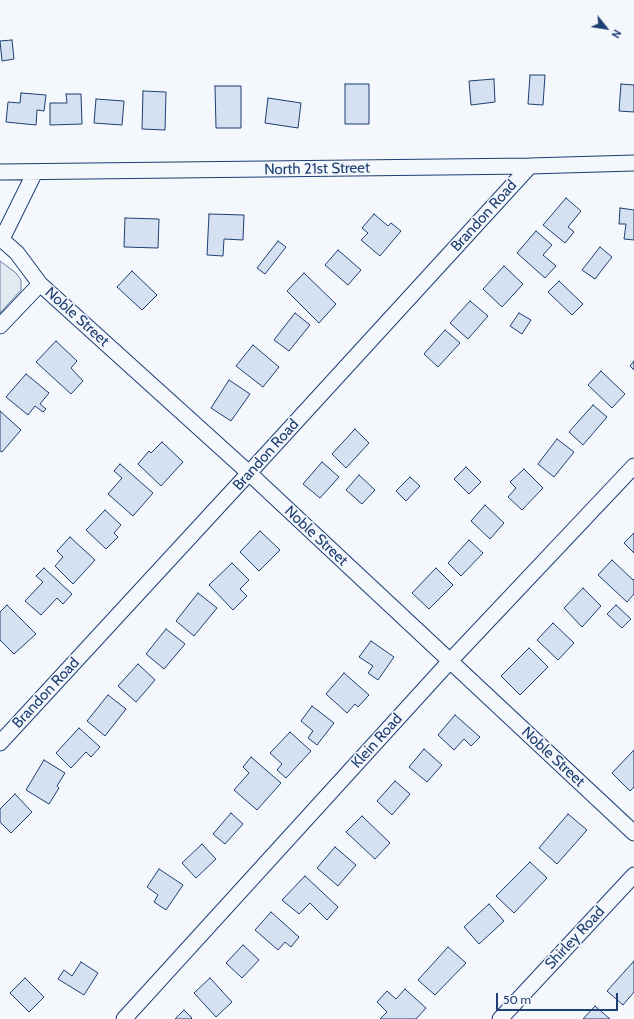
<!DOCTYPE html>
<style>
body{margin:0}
#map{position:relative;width:634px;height:1019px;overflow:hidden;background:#f4f7fb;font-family:Cabin,sans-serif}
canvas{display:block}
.north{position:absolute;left:586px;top:8px;width:40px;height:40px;-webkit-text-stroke:3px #f4f7fb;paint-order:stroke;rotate:120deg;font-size:11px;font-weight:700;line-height:16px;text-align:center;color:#1d3f73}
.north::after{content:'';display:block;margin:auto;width:14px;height:18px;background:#1d3f73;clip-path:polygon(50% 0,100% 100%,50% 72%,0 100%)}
.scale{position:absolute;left:496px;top:993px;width:122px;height:18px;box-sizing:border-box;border:2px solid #1d3f73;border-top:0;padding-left:5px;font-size:12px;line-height:14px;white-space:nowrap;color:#1d3f73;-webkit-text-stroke:3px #f4f7fb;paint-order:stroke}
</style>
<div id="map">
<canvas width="634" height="1019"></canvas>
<div class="north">N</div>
<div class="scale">50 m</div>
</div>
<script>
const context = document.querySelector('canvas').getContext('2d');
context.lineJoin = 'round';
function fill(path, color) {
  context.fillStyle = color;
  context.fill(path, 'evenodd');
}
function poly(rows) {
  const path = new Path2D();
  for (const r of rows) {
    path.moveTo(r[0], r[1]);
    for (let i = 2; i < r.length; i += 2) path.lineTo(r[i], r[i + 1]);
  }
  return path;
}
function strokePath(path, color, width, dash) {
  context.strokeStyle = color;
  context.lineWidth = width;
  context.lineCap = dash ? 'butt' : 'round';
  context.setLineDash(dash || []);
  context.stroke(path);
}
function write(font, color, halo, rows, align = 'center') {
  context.font = font + ' Cabin,sans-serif';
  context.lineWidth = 3;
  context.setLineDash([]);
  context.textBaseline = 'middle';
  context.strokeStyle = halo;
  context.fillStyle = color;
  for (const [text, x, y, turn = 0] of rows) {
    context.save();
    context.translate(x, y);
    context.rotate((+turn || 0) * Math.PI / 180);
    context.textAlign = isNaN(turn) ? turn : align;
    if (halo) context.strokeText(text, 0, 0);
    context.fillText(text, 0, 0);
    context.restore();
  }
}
const green = poly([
 [0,261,16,273,21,280,21,290,0,313,0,261]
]);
const building = poly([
 [12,40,14,59,2,61,0,41,12,40],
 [530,75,545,75,543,105,528,104,530,75],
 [494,79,495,102,471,105,469,81,494,79],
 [345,84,369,84,369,124,345,124,345,84],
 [621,84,634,85,634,112,619,111,621,84],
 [215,86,241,86,241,128,216,128,215,86],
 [143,91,166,92,165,130,142,129,143,91],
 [21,93,46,95,44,111,37,110,36,125,6,122,8,102,20,103,21,93],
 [66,94,81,94,82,124,50,125,50,103,67,103,66,94],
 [268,98,301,103,298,128,265,123,268,98],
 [96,99,124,101,122,125,94,123,96,99],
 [566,198,581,211,568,227,574,232,565,243,543,225,566,198],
 [620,208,634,210,634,240,624,239,626,224,619,224,620,208],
 [209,214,244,215,243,240,224,239,223,256,207,255,209,214],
 [374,214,388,226,391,223,401,231,380,256,361,240,368,233,362,228,374,214],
 [125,218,159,219,158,248,124,247,125,218],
 [536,231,552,245,543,255,556,266,545,278,517,253,536,231],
 [278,241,286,247,265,274,257,268,278,241],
 [600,247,612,257,595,279,582,270,600,247],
 [338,250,361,270,348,285,325,265,338,250],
 [504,266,523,284,502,307,483,289,504,266],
 [132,271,157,295,142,310,117,287,132,271],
 [304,273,336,304,319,323,287,291,304,273],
 [559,281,583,304,572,315,548,292,559,281],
 [470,301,488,316,468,339,450,323,470,301],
 [295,313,310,325,289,351,274,340,295,313],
 [519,313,531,320,522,334,510,326,519,313],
 [445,330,460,343,438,367,424,354,445,330],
 [56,341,77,361,71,368,83,381,71,394,36,362,56,341],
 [253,345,279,367,263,387,236,366,253,345],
 [634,361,634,370,630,366,634,361],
 [601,371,625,394,612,408,588,385,601,371],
 [26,374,49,393,40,404,46,409,43,412,35,406,28,415,6,397,26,374],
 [229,380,250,394,231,421,211,408,229,380],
 [593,405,607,417,583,445,569,432,593,405],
 [0,411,21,430,2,452,0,451,0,411],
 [355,429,369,443,346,468,332,454,355,429],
 [557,439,574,452,554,477,538,464,557,439],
 [162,442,183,462,161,486,138,464,149,451,151,453,162,442],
 [322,462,339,477,320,498,303,484,322,462],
 [120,464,153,493,133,516,108,494,122,478,114,471,120,464],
 [466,467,481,482,469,494,454,479,466,467],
 [524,469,543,488,522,510,508,497,516,488,510,482,524,469],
 [359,475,375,490,362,504,346,490,359,475],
 [410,477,420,486,406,501,396,491,410,477],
 [485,505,504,523,490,539,471,521,485,505],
 [105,510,121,525,114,533,118,537,106,549,86,530,105,510],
 [260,531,280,550,259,571,240,552,260,531],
 [634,533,634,553,624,543,634,533],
 [70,537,95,560,73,584,55,566,63,557,57,551,70,537],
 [469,540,483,553,461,576,448,563,469,540],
 [612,560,633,580,634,579,634,594,627,602,598,575,612,560],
 [232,563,249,580,240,589,247,596,233,610,209,585,232,563],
 [44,568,72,594,63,604,57,598,41,615,25,601,43,582,36,576,44,568],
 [436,568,453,585,429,609,412,593,436,568],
 [583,588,601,606,582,627,564,608,583,588],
 [198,593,217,608,194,636,176,621,198,593],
 [7,605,36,634,14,654,0,640,0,612,7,605],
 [616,605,631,619,622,628,607,614,616,605],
 [553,623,574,643,558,660,537,640,553,623],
 [166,629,185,644,164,669,146,654,166,629],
 [371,641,394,657,378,680,368,673,373,666,359,657,371,641],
 [529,648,548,667,520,695,501,676,529,648],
 [138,664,155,680,136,702,118,686,138,664],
 [344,673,369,695,358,707,355,704,347,713,326,694,344,673],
 [108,695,126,709,105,736,87,721,108,695],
 [312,706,334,723,317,745,308,738,313,731,301,721,312,706],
 [455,715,480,737,471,746,464,739,454,750,438,735,455,715],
 [79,728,100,747,91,757,86,752,71,768,56,753,79,728],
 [290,732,311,751,286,778,277,770,282,764,270,753,290,732],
 [424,749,442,765,427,782,409,767,424,749],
 [634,750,634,787,630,791,612,773,634,750],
 [251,757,281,783,257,810,234,790,249,773,243,767,251,757],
 [44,760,65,773,57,786,59,788,49,804,26,790,44,760],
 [395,781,410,794,392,815,377,801,395,781],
 [15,794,32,812,11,833,0,822,0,809,15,794],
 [231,813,243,824,225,844,213,834,231,813],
 [568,814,587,830,557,864,539,848,568,814],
 [362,816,390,843,375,859,346,832,362,816],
 [202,844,216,859,196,878,182,863,202,844],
 [335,847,356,865,338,886,317,868,335,847],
 [530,862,547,878,514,913,496,896,530,862],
 [159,869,183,885,166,910,154,902,158,895,147,887,159,869],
 [305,876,338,907,327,920,310,903,299,914,282,900,305,876],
 [489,904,504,921,479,944,464,927,489,904],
 [271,912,299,937,291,947,285,942,278,950,255,930,271,912],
 [243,945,259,960,242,978,226,963,243,945],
 [448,947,466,963,435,995,418,980,448,947],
 [634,961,634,992,623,1005,607,991,634,961],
 [81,962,98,973,84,995,58,979,64,970,72,976,81,962],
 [25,978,44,997,29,1012,10,993,25,978],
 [210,978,232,1002,216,1017,194,993,210,978],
 [405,989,426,1008,416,1019,380,1019,387,1012,377,1002,387,991,396,999,405,989],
 [595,1006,610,1019,583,1019,595,1006],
 [184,1010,192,1018,191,1019,175,1019,184,1010]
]);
const street = poly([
 [0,172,530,166,634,163],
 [0,238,17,253,40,284,249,473,634,833],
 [2,239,35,172],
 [0,326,40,284],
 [0,743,249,473,530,166],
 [124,1019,450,661,634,466],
 [500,1019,634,875]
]);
const streetNames = [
 ["North 21st Street",317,169,-1],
 ["Brandon Road",484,216,-48],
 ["Noble Street",77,317,42],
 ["Brandon Road",266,455,-48],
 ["Noble Street",316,536,43],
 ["Brandon Road",46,693,-47],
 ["Klein Road",377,741,-48],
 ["Noble Street",553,757,43],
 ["Shirley Road",575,938,-47]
];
fill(green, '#e3e9f0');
strokePath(green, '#687fa3', 1);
fill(building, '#d5e0f0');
strokePath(building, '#1d3f73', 1);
strokePath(street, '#1d3f73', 17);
strokePath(street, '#f4f7fb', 15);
write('15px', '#1d3f73', '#f4f7fb', streetNames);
</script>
